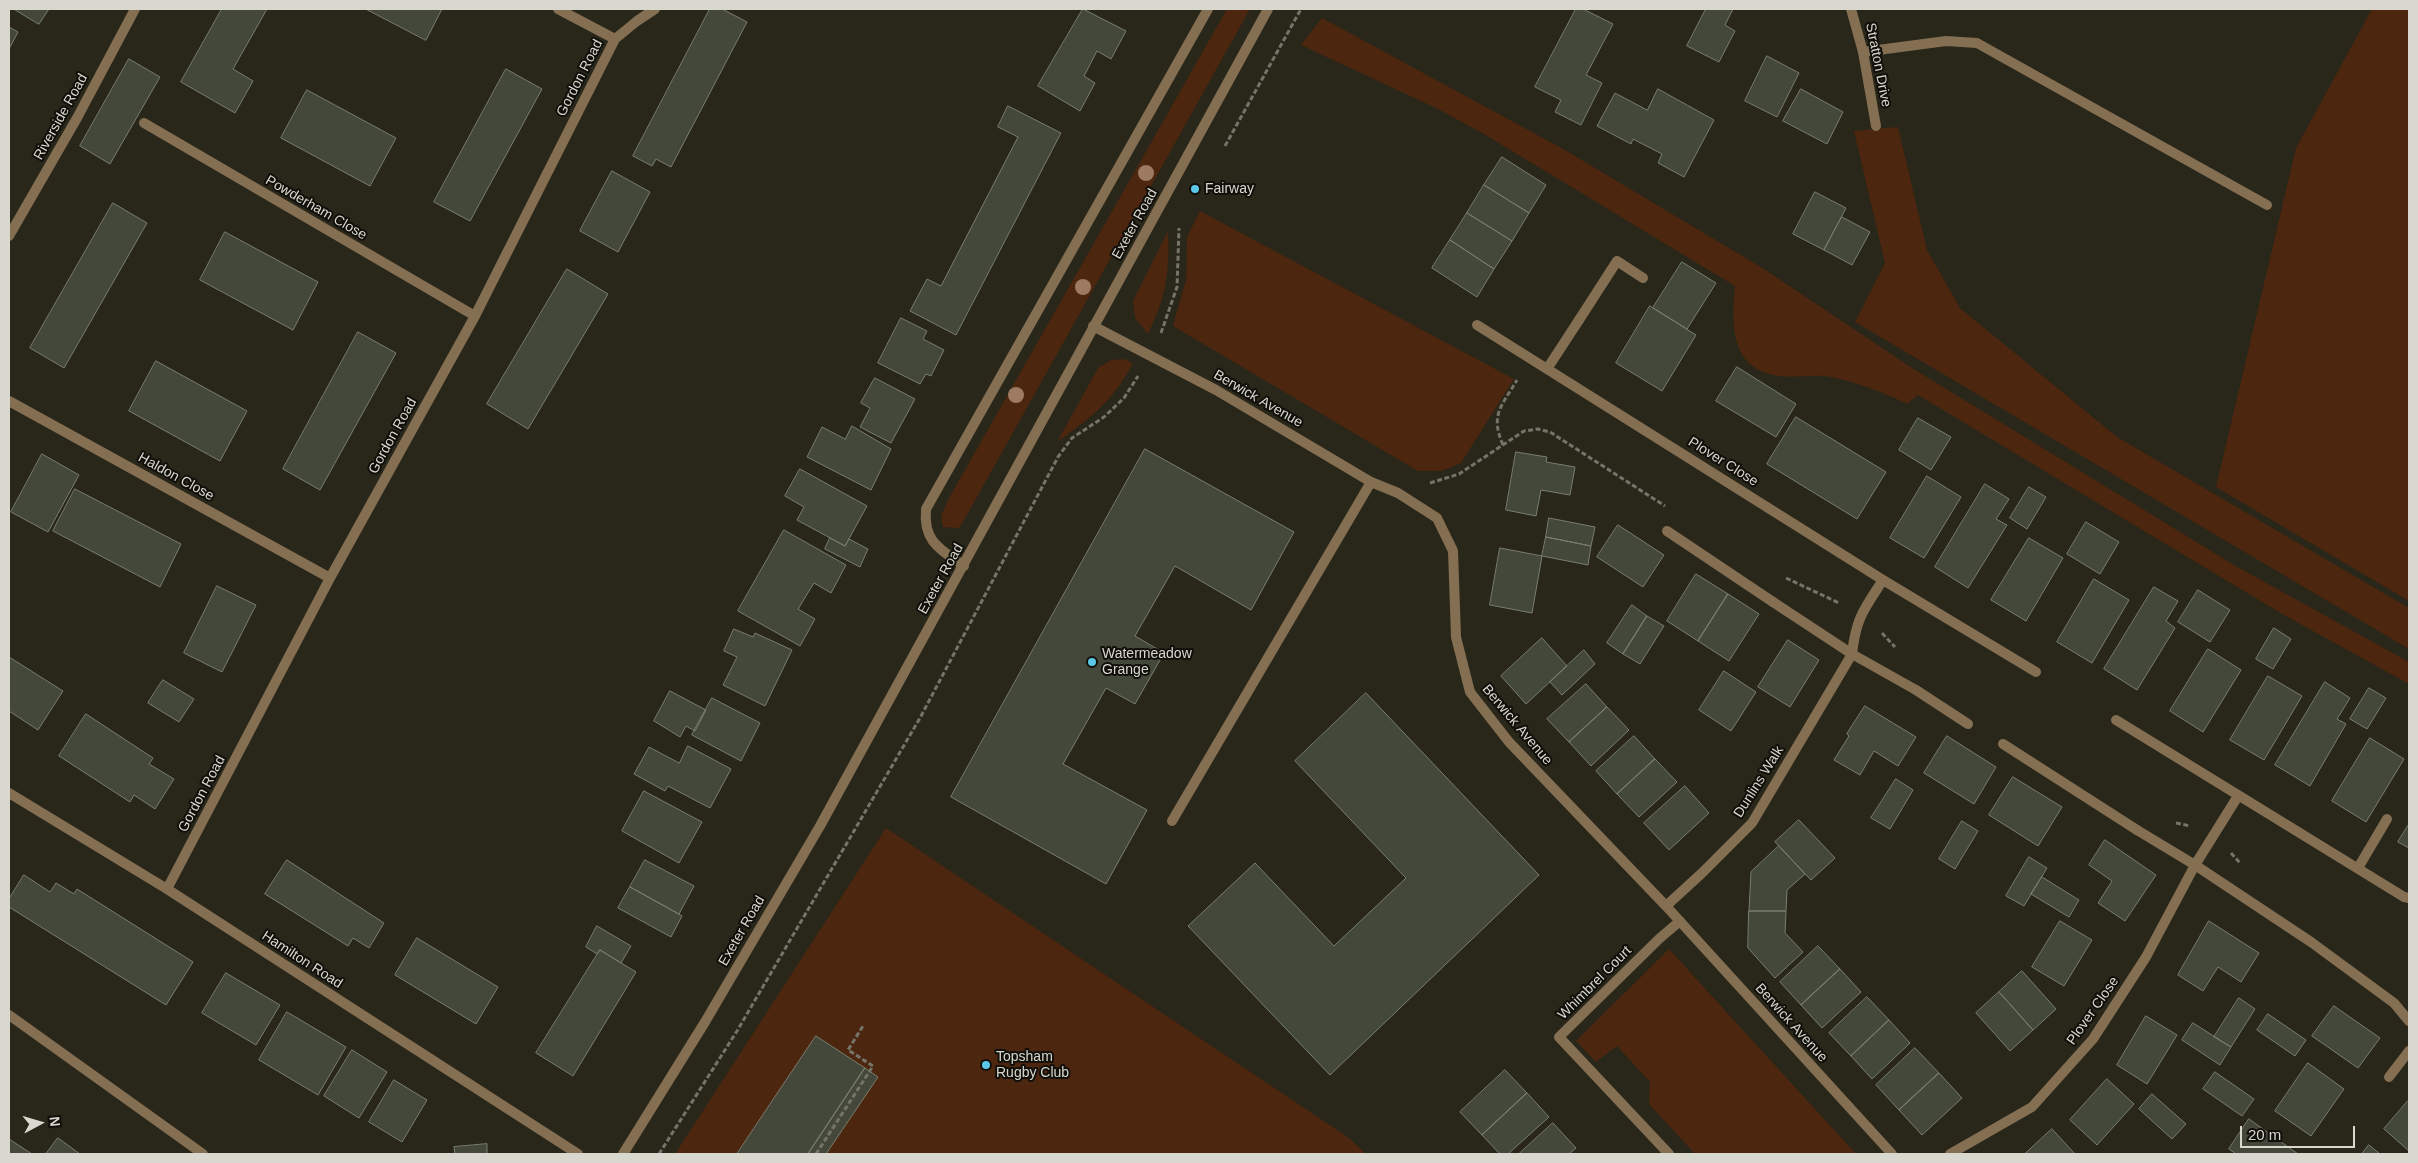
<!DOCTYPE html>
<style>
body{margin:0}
#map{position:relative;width:2418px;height:1163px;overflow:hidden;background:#29261a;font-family:Arial,sans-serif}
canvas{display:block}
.frame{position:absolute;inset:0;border:10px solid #d9d8cf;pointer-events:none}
.north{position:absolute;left:15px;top:1098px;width:50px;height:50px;-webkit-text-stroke:4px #100f0a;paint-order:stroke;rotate:84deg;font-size:14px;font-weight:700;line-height:20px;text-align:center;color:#d9d8cf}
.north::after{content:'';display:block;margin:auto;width:18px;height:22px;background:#d9d8cf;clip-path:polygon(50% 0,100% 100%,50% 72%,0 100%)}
.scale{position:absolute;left:2240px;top:1126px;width:115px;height:22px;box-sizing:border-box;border:2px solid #d9d8cf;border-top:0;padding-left:6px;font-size:15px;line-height:18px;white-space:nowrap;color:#d9d8cf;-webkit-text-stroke:4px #100f0a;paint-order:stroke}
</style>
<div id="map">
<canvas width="2418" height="1163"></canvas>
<div class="frame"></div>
<div class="north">N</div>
<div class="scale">20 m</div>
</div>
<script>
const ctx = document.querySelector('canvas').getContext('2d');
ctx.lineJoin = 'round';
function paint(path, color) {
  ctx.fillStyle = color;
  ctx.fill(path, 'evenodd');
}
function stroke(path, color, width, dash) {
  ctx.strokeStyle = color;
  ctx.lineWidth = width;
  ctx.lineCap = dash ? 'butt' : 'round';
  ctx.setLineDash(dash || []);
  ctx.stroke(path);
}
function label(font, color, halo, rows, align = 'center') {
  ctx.font = font + ' Arial,sans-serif';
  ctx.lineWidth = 4;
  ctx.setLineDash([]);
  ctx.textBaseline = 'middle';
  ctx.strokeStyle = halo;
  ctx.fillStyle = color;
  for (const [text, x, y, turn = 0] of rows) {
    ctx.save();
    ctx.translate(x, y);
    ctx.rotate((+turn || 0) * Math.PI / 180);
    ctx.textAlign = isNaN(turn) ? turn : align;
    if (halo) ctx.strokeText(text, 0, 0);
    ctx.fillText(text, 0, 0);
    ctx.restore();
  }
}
paint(new Path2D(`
 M1227,9H1250L963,522L959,528L943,527L941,516L949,498Z
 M2372,9H2409V601L2216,487L2296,148Z
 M1322,18L1565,150L1764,269L1912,368L2234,565L2409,662V684L2284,615L1918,395L1907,404C1886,393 1848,379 1824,376C1809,375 1794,378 1779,376C1729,369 1732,325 1735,286L1484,134L1438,109L1301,45Z
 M1898,127L1927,250L1960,308L2117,437L2409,608V649L1855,322L1885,263L1854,131Z
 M1200,211L1514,379L1461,463L1442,471H1418L1173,326L1186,280L1187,237Z
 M1168,231C1170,273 1166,296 1148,334L1135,318L1133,301Z
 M1124,359L1133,363C1112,402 1092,417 1057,442L1098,368L1111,360Z
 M886,828L1349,1138L1366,1154H675Z
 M1669,949L1856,1154H1695L1649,1104L1650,1082L1617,1046L1596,1062L1576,1041Z`), '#4c260e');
const building = new Path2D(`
 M14,9H49L39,24Z
 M222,9H267L233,69L253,81L235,113L181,82Z
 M366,9H442L426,40Z
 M710,9H722L747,22L671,167L656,159L652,166L633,156Z
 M1083,9L1126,31L1111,59L1097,51L1084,76L1095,83L1080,111L1038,86Z
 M1576,9H1583L1613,24L1586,75L1602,83L1581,125L1555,112L1561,100L1535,87Z
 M1706,9H1733L1725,25L1735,31L1719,62L1687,46Z
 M9,27L18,32L9,49Z
 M1767,56L1799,73L1777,117L1745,101Z
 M129,59L160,77L110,164L80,146Z
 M506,69L542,89L470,221L434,202Z
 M1658,89L1714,120L1684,177L1658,163L1662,154L1633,139L1631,144L1597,126L1615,93L1647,110Z
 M1801,89L1843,112L1827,144L1783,121Z
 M307,90L396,138L370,186L281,138Z
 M1008,106L1061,133L956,335L910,311L927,279L941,286L1018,137L998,127Z
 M1502,157L1546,185L1529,213L1484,185Z
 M612,171L650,192L618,252L580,231Z
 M1484,185L1529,213L1512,241L1467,213Z
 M1815,192L1846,208L1824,250L1793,234Z
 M113,203L147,223L64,368L30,348Z
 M1467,213L1512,241L1494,269L1450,240Z
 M1842,217L1870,232L1852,265L1824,250Z
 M225,232L318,282L293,330L200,280Z
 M1450,240L1494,269L1477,297L1432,268Z
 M1682,262L1716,283L1687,329L1653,308Z
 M567,269L608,294L528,429L487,404Z
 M1650,306L1696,335L1662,391L1616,363Z
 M901,318L927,331L923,339L944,350L931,376L926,374L920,384L878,363Z
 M358,332L396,353L320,490L283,469Z
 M156,361L247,411L220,461L129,411Z
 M1737,367L1796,404L1776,437L1716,401Z
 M875,378L915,399L891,443L860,427L870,408L861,403Z
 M1796,417L1886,472L1857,519L1767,464Z
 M1918,418L1951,437L1931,470L1899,450Z
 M852,426L891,449L871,490L807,457L822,427L845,439Z
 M1145,449L1294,532L1251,610L1175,566L1135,636L1164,653L1135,704L1106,688L1063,764L1147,810L1106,884L951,797Z
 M1516,452L1547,457L1546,462L1575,467L1570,495L1541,490L1536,516L1506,510Z
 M42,454L79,475L48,532L11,512Z
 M800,469L867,506L845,546L797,520L804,507L785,496Z
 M1927,476L1961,497L1924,558L1890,538Z
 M1985,484L2009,499L1996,519L2007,525L1968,588L1935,567Z
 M2029,487L2046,497L2027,529L2010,518Z
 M75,489L181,544L160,587L53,531Z
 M1549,518L1595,527L1591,546L1546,537Z
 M2086,522L2119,542L2100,574L2067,554Z
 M1618,525L1664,555L1643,587L1597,557Z
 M784,530L846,565L831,593L814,583L798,609L815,619L800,646L738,611Z
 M1546,537L1591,546L1588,565L1542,556Z
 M830,538L845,546L849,539L868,549L860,567L825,549Z
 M2029,538L2063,558L2026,621L1991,600Z
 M1500,548L1542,556L1532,613L1490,605Z
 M1696,574L1728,594L1698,641L1667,621Z
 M2094,579L2129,600L2092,663L2057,642Z
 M217,586L256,605L222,672L184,653Z
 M2154,587L2178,601L2166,621L2175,628L2137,690L2104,669Z
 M2198,590L2230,610L2210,642L2178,622Z
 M1728,594L1759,614L1729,661L1698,641Z
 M1632,605L1647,616L1623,654L1607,643Z
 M1647,616L1664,626L1640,664L1623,654Z
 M2274,628L2291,639L2273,669L2256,659Z
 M734,629L753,637L755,633L792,650L765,706L723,685L737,657L724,651Z
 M1542,638L1567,666L1526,704L1501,676Z
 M1788,640L1819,660L1790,707L1758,687Z
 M2208,649L2241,670L2203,732L2170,711Z
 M1584,650L1595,664L1562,695L1550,682Z
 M9,657L63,691L38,730L9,711Z
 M1724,671L1756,692L1731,731L1699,710Z
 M2268,676L2302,696L2264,760L2230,740Z
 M163,680L194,699L179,722L148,703Z
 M2325,682L2350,698L2337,719L2346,724L2310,786L2275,765Z
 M1586,684L1607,707L1569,742L1547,719Z
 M2369,688L2386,698L2367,729L2350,719Z
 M670,691L706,710L695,731L686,726L680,737L654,721Z
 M1366,693L1539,875L1330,1075L1188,926L1255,863L1334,946L1406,878L1295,761Z
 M712,698L760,723L741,761L692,735Z
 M1865,706L1916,737L1898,766L1874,751L1860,775L1834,760L1849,736L1847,734Z
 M1607,707L1629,730L1591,766L1569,742Z
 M86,714L153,758L149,764L174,779L155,809L134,795L130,802L59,756Z
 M1634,736L1655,759L1617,794L1596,771Z
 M1947,736L1996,767L1974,804L1924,773Z
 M2370,738L2404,759L2366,822L2332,801Z
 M688,746L731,769L710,808L668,786L665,791L634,774L649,747L679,763Z
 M1655,759L1677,782L1639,817L1617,794Z
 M2013,777L2062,807L2038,846L1989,815Z
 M1896,779L1913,790L1890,829L1871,818Z
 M1685,786L1709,813L1669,850L1644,823Z
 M644,791L702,822L679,863L622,831Z
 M1799,820L1835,858L1811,880L1775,842Z
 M1962,821L1978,831L1955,869L1939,859Z
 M2409,824V848L2398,842Z
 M2105,840L2156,875L2125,921L2098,903L2112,881L2089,865Z
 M1779,846L1805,874L1787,890L1786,911H1749L1751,872Z
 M2029,857L2047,868L2024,906L2006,896Z
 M287,860L384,923L369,948L353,938L348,946L265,894Z
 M645,860L694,886L679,914L630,887Z
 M24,875L50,892L56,883L74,894L77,889L193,962L166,1005L9,907V899Z
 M2042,877L2079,900L2069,917L2031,894Z
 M630,887L682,916L671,937L618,908Z
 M1749,911H1786L1785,933L1803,952L1775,978L1748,948Z
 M2060,921L2092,940L2064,986L2032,967Z
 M2209,921L2259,953L2241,982L2218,967L2203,991L2178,975Z
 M597,926L631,946L621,963L600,950L597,954L586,947Z
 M417,938L498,987L476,1024L395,975Z
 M1818,946L1840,969L1801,1005L1780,982Z
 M600,950L636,972L573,1076L536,1053Z
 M1840,969L1861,992L1822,1028L1801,1005Z
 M2022,971L2056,1009L2033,1030L1999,992Z
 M226,973L280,1005L256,1045L202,1013Z
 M1999,992L2033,1030L2010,1051L1976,1013Z
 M1867,997L1889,1020L1851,1056L1829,1033Z
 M2239,998L2255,1009L2231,1047L2214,1037Z
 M2334,1006L2380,1038L2358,1068L2312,1036Z
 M287,1012L346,1047L318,1095L259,1060Z
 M2268,1014L2306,1040L2295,1056L2257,1030Z
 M2146,1016L2177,1035L2147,1084L2117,1065Z
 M1889,1020L1910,1043L1872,1079L1851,1056Z
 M2193,1023L2231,1047L2220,1065L2182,1040Z
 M816,1036L865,1068L808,1154H737Z
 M1915,1048L1939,1073L1899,1110L1876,1085Z
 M352,1050L387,1072L359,1118L324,1096Z
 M2308,1063L2344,1089L2311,1136L2275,1111Z
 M865,1068L878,1077L826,1154H808Z
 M1505,1070L1527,1093L1482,1135L1460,1112Z
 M2215,1072L2254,1099L2242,1116L2203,1089Z
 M1939,1073L1962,1098L1922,1135L1899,1110Z
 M2107,1079L2134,1104L2097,1145L2070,1120Z
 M394,1080L427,1100L402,1142L369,1122Z
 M1527,1093L1549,1117L1508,1154H1500L1482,1135Z
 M2152,1094L2186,1124L2172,1139L2139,1109Z
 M2408,1101L2409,1102V1151L2384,1129Z
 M2249,1119L2298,1154H2236L2229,1149Z
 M1553,1123L1576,1148L1569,1154H1519Z
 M2052,1129L2075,1154H2025Z
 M58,1138L80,1154H46Z
 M9,1139L32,1154H9Z
 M487,1144V1154H451H455L454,1147Z
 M2369,1145L2380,1154H2362Z`);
paint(building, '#44483b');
stroke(building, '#797e6f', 1);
stroke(new Path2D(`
 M1225,146L1301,9
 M1161,333L1177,287L1179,228
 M1503,445C1490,415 1501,407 1517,380
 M1430,483L1459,474L1524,431L1538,429L1550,432L1665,506
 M1786,578L1839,603
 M1882,633L1895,647
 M2176,823L2190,826
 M2231,853L2240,863
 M659,1154L737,1031L920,718L1058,457L1072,438L1104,417L1124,398L1138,376
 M816,1154L873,1066L848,1050L863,1026`), '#767469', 3, [5, 2.5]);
stroke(new Path2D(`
 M1863,52L1946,41L1977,43L2267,205
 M1579,320L1617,261L1643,278
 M1667,531L1773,602
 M1916,690L1968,724
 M2003,744L2137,830
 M1172,821L1371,482
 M9,1015L203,1154`), '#846f52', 10);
stroke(new Path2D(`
 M558,9L615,39
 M1851,9L1863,52L1876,126
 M144,123L475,316
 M9,236L77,118L135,9
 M1477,325L1883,580L2036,672
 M1093,326L1216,390L1371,482L1398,493L1437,518L1453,551L1456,637L1470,692L1509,742L1666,906L1892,1154
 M1547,369L1579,320
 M9,401L330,578
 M964,566C940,549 923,542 926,509L1208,9
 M1883,580C1864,609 1856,618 1852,654L1916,690
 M2116,720L2404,897L2409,898
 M9,793L167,889L578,1154
 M2238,796L2195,865L2311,942L2394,1003L2409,1021
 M2358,868L2387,819
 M167,889L330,578L475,316L615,39L637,21L655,9
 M1666,906L1702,873L1752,823L1852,654L1773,602
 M2389,1077L2409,1051
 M1669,1154L1559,1037L1660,938L1680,921
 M1950,1154L2032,1107L2093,1039L2146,957L2195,865L2137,830`), '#846f52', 10);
stroke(new Path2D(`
 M623,1154L705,1022L820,826L1268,9`), '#846f52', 10);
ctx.fillStyle = '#9d7a62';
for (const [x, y] of [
 [1146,173],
 [1083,287],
 [1016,395]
]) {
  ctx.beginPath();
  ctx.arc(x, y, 8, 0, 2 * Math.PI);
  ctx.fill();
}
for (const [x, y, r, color] of [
 [1195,189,5,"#5bc8e7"],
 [1092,662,5,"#5bc8e7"],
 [986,1065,5,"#5bc8e7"]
]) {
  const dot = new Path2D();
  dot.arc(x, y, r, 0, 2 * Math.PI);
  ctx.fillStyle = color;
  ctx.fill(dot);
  stroke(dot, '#100f0a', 2);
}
label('14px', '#d9d8cf', '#100f0a', [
 ["Stratton Drive",1878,65,79],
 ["Gordon Road",580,78,-63],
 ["Riverside Road",61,117,-61],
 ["Powderham Close",316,208,30],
 ["Exeter Road",1135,224,-61],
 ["Berwick Avenue",1258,399,30],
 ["Gordon Road",393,436,-61],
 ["Plover Close",1723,462,32],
 ["Haldon Close",176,477,29],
 ["Exeter Road",941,579,-61],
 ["Berwick Avenue",1517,725,50],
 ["Dunlins Walk",1759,782,-58],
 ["Gordon Road",202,794,-62],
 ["Exeter Road",742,931,-60],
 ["Hamilton Road",302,960,33],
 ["Whimbrel Court",1595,983,-45],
 ["Plover Close",2093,1011,-55],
 ["Berwick Avenue",1791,1023,48]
]);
label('14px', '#d9d8cf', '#100f0a', [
 ["Fairway",1205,189],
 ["Watermeadow",1102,654],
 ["Grange",1102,670],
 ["Topsham",996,1057],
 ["Rugby Club",996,1073]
], 'left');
</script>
